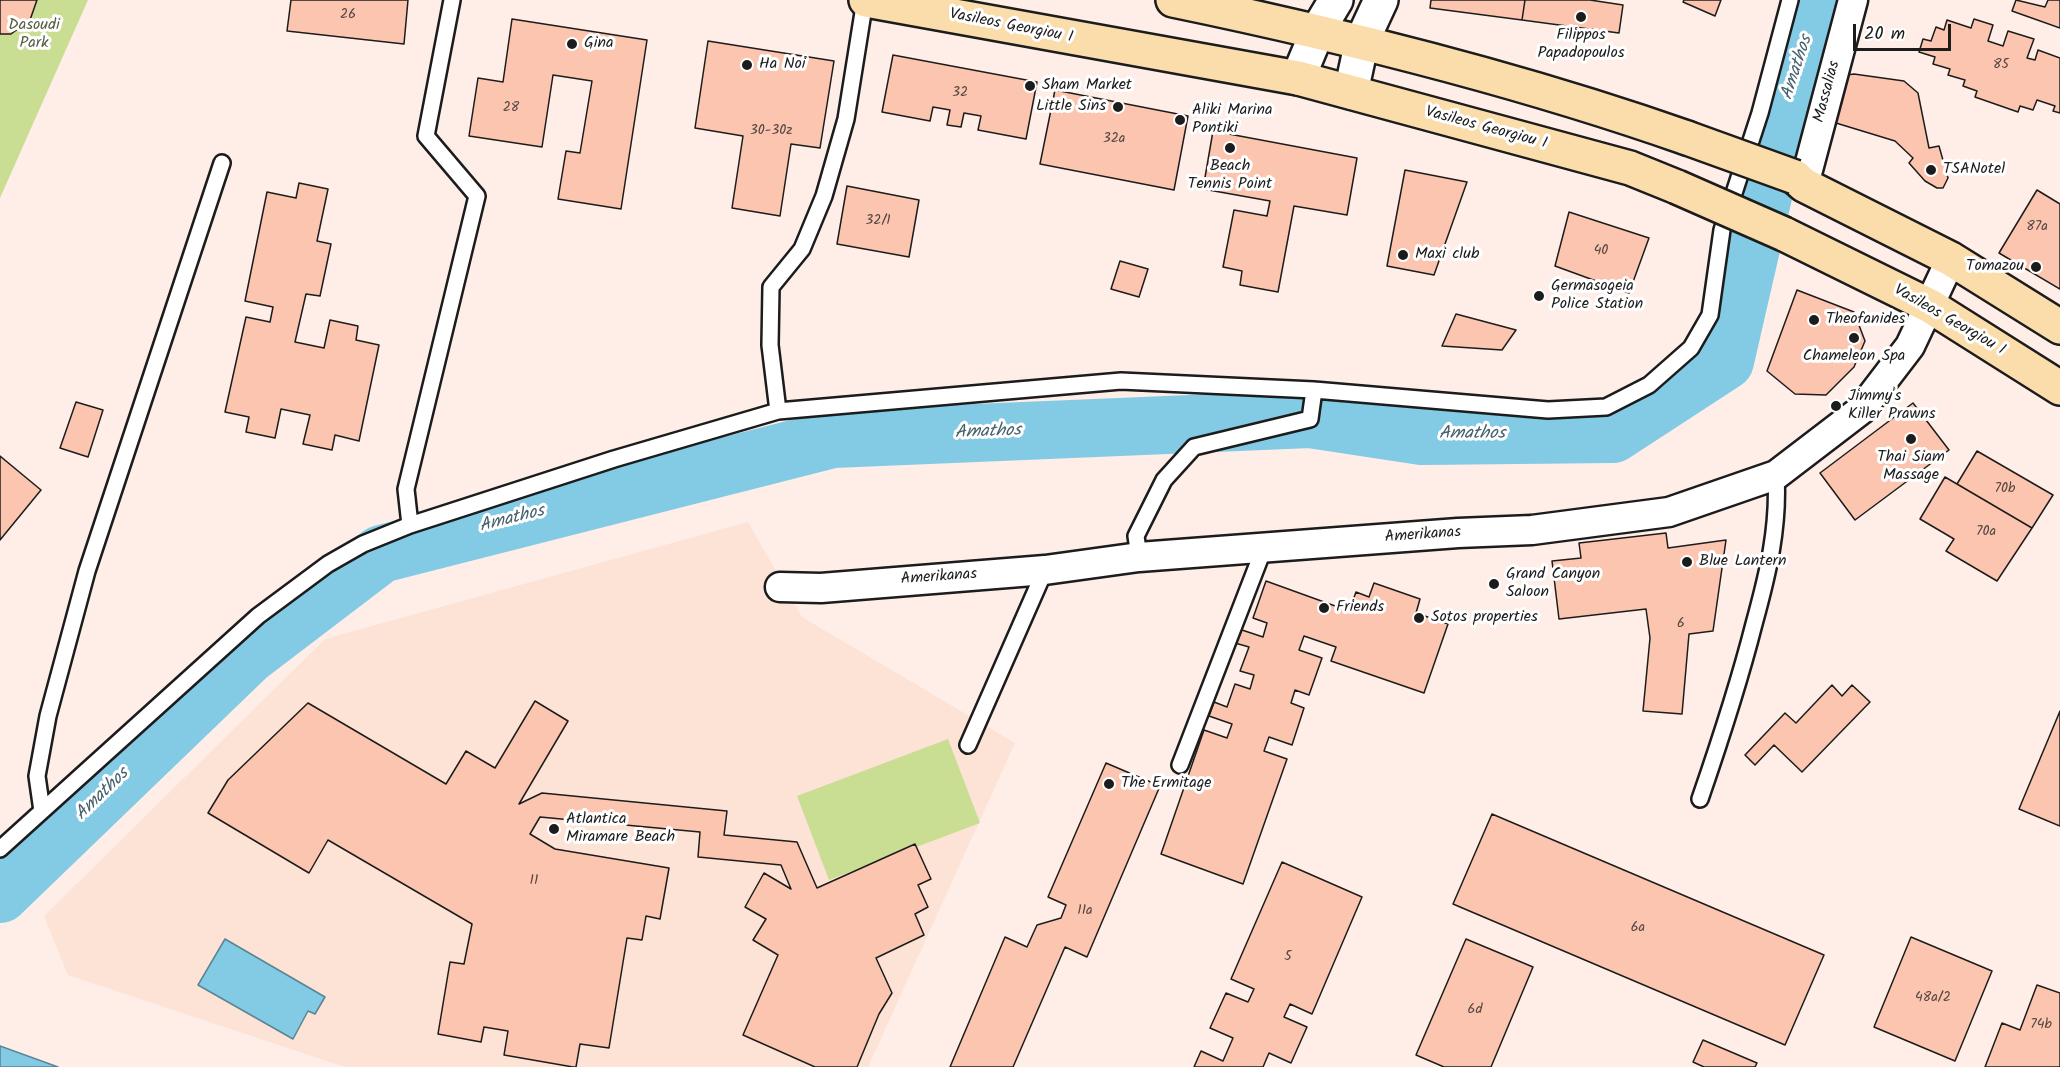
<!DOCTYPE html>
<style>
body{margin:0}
#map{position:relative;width:2060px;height:1067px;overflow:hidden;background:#feeee7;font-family:Kalam,sans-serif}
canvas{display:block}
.scale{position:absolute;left:1853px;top:24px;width:98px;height:27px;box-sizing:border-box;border:3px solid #1c1c1c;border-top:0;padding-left:8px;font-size:18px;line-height:21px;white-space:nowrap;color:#1c1c1c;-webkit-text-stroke:4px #fff;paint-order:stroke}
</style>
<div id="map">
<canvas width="2060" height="1067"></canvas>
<div class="scale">20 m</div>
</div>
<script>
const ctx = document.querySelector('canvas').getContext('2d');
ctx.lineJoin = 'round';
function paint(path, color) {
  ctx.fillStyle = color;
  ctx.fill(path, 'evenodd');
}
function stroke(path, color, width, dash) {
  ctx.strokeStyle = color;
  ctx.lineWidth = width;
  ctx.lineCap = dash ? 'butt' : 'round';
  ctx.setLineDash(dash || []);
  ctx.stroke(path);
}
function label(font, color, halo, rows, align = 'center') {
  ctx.font = font + ' Kalam,sans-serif';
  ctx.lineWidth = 6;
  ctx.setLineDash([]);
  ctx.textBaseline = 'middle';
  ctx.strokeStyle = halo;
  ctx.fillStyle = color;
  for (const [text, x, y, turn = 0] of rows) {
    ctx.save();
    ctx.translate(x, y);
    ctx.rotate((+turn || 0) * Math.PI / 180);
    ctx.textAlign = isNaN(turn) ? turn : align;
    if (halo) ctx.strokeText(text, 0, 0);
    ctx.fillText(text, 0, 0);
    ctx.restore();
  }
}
paint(new Path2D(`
 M748,522L802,617L1015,743L868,1067H345L68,975L44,916L325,639Z`), '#fde2d6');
paint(new Path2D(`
 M0,0H88L0,198Z
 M948,739L980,823L829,880L797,796Z`), '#cade93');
const water = new Path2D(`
 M225,939L325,997L315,1014L308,1011L293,1039L198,985Z
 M0,1046L58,1067H0Z`);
paint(water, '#83cae4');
stroke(water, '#5a8494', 1.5);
stroke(new Path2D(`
 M0,894L247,656L381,554L833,439L1310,419L1422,436L1613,434L1725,361L1777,135L1820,0`), '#83cae4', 58);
const building = new Path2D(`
 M0,0H37L30,20L11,34H0Z
 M291,0H408L404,44L287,31Z
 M1431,0H1525L1522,20L1430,8Z
 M1525,0H1590L1623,5L1619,33L1522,20Z
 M1684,0H1721L1715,16L1683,2Z
 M2016,0L2045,7L2048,0H2060V28L2012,11Z
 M512,19L647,40L621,209L558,199L566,151L580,153L592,81L553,75L542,147L469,136L478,78L503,82Z
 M1974,19L1993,25L1988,41L2003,46L2008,31L2034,39L2027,58L2035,60L2038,50L2060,58V113L2053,111L2055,106L2037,100L2033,110L2020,106L2018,112L1975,97L1977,91L1963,86L1965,80L1948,75L1950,69L1933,64L1935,57L1919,52L1923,39L1931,41L1936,27L1944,30L1947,20L1971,28Z
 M708,41L834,61L820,148L791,144L780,216L732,208L743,136L695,128Z
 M893,55L1037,82L1026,139L978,130L981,116L964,113L961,127L947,125L950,110L933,107L930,121L882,112Z
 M1854,74L1904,81L1918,93L1929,148L1939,146L1948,178L1943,188H1937L1925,181L1909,163L1913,158L1895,141L1836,123L1833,118L1847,75Z
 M1055,90L1188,116L1174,190L1040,164Z
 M1213,131L1357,158L1347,215L1294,206L1278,292L1240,285L1242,271L1223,267L1234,210L1267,216L1270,201L1203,189Z
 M1405,170L1467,182L1434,275L1387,266Z
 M299,183L328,189L317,241L331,244L320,296L306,294L295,342L324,348L330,320L358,326L356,340L379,345L359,441L335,435L332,450L303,444L310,415L281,409L275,438L246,432L249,417L225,412L246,317L270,322L273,307L245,301L267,192L296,198Z
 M847,186L919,200L909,257L837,244Z
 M2037,190L2060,204V289L1999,253Z
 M1569,212L1649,238L1629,293L1555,266Z
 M1120,261L1148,269L1139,297L1111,289Z
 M1797,290L1854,312L1865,341L1854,367L1826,395L1795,394L1767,371Z
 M1456,314L1516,330L1502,350L1442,346Z
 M76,402L103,410L88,457L60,448Z
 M1913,403L1949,450L1855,520L1820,473Z
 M1977,451L2053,495L2032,528L1957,484Z
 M0,456L41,490L0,540Z
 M1945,477L2032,528L1997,581L1946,551L1954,539L1920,519Z
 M1666,533L1668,548L1726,540L1713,631L1689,634L1682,714L1643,711L1650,638L1646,609L1559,619L1552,561L1581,558L1579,543Z
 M1266,581L1349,611L1356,592L1369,597L1374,583L1420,599L1416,613L1448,624L1424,693L1331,661L1336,647L1304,636L1299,650L1322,658L1309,695L1295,690L1291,703L1304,708L1292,745L1269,737L1264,751L1287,759L1243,884L1161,854L1204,730L1227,738L1232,724L1209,716L1214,702L1227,707L1235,684L1250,689L1254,675L1240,671L1249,647L1235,643L1239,629L1263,637L1267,623L1253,618Z
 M1832,685L1842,696L1852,685L1870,702L1802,772L1774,745L1755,765L1745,755L1785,713L1796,723Z
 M535,701L568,721L519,804L542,793L727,811L724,835L797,842L817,888L915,844L931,879L918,885L928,907L915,914L924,935L876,958L892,993L879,1014L857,1067H815L743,1035L778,955L753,940L766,919L745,907L764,873L791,889L781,865L698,857L700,832L540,817L530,834L555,849L669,868L660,919L646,916L642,940L627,938L609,1048L580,1044L576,1067H573L504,1055L508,1031L484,1027L481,1042L438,1034L450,962L464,964L472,924L328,840L309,873L208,813L228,780L308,703L446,784L466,751L495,768Z
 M2060,711V826L2019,809Z
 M1106,763L1160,786L1087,957L1065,947L1013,1067H950L1005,937L1027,947L1037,925L1061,918L1066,905L1048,897Z
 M1492,814L1824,955L1785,1045L1453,904Z
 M1282,862L1362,897L1312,1014L1290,1004L1284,1017L1307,1027L1291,1063L1269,1053L1263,1067H1194L1201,1051L1223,1061L1233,1038L1210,1028L1226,993L1248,1002L1254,989L1231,979Z
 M1911,937L1992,971L1955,1061L1874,1027Z
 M1466,939L1533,967L1491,1067H1444L1416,1055Z
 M2037,985L2060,993V1067H1985L2002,1023L2020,1030Z
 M1703,1040L1757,1063L1755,1067H1704L1693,1062Z`);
paint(building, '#fcc5af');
stroke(building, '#1c1c1c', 1.5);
const lane = new Path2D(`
 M778,411L770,345L771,287L802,249L824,196L846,119L865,0
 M410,525L406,489L477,196L426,136L452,0
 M1139,557L1136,536L1164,480L1194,447L1310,419L1314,390
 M968,745L1045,570
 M1180,765L1264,548
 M1700,799C1720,741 1739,683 1754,624C1768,573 1779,528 1776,475
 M42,811L37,776L48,716L87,571L222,163
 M0,849L258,616L328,564L363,544L410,525L614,459L778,411L1121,381L1314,390L1548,410L1606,407L1649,385L1691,348L1710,315L1722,230L1760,113L1790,0`);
const street = new Path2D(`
 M1804,185L1853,0
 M780,587L821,588L1045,570L1139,557L1458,533L1532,530L1669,512L1776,475L1861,410L1910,346L1951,259`);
const secondary = new Path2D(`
 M1298,78L1318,30L1336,0
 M1351,92L1362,41L1381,0`);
const primary = new Path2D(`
 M866,0L1298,78L1630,168L1677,187
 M1173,0C1347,36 1519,79 1687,138
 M1795,177L1804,185L1951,259L2060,327
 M1784,234L1930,306L2060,388`);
stroke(lane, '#1c1c1c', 20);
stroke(street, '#1c1c1c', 33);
stroke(secondary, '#1c1c1c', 38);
stroke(primary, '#1c1c1c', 38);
stroke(lane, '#fff', 15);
stroke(street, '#fff', 28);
stroke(secondary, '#fff', 33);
stroke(primary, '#faddab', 33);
const primaryBridge = new Path2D(`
 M1687,138L1795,177
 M1677,187L1784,234`);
stroke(primaryBridge, '#1c1c1c', 38, []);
stroke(primaryBridge, '#faddab', 33);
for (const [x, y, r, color] of [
 [1581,17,6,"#1c1c1c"],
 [572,44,6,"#1c1c1c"],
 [747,65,6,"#1c1c1c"],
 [1030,86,6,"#1c1c1c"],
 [1118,107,6,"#1c1c1c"],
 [1180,120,6,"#1c1c1c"],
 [1230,148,6,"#1c1c1c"],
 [1931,170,6,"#1c1c1c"],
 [1403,255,6,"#1c1c1c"],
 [2036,267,6,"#1c1c1c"],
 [1539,296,6,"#1c1c1c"],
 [1814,320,6,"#1c1c1c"],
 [1854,338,6,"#1c1c1c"],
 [1836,406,6,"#1c1c1c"],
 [1911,439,6,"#1c1c1c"],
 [1687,562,6,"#1c1c1c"],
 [1494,584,6,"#1c1c1c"],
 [1324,608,6,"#1c1c1c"],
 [1419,618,6,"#1c1c1c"],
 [1109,784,6,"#1c1c1c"],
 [554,829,6,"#1c1c1c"]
]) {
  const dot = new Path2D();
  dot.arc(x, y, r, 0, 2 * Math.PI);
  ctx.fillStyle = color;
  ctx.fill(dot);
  stroke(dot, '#fff', 2);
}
label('14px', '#544641', null, [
 ["26",348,16],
 ["85",2001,66],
 ["32",960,94],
 ["28",511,109],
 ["30-30z",771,132],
 ["32a",1114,140],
 ["32/1",878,222],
 ["87a",2037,228],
 ["40",1601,252],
 ["70b",2005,490],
 ["70a",1986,533],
 ["6",1681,625],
 ["11",534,882],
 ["11a",1085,912],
 ["6a",1638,929],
 ["5",1288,958],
 ["48a/2",1933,999],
 ["6d",1475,1011],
 ["74b",2041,1026]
]);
label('16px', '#596046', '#fff', [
 ["Dasoudi",34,26],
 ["Park",34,44]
]);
label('16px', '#1c1c1c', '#fff', [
 ["Vasileos Georgiou I",1011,27,11],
 ["Massalias",1828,92,-75],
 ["Vasileos Georgiou I",1486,129,15],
 ["Vasileos Georgiou I",1949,321,30],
 ["Amerikanas",1423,536,-4],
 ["Amerikanas",939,578,-4]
]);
label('16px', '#1c1c1c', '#fff', [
 ["Filippos",1581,36,"center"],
 ["Papadopoulos",1581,54,"center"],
 ["Gina",584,44],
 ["Ha Noi",759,65],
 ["Sham Market",1042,86],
 ["Little Sins",1106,107,"right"],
 ["Aliki Marina",1192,111],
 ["Pontiki",1192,129],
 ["Beach",1230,167,"center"],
 ["Tennis Point",1230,185,"center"],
 ["TSANotel",1943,170],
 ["Maxi club",1415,255],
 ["Tomazou",2024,267,"right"],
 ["Germasogeia",1551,287],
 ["Police Station",1551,305],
 ["Theofanides",1826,320],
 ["Chameleon Spa",1854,357,"center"],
 ["Jimmy's",1848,397],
 ["Killer Prawns",1848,415],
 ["Thai Siam",1911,458,"center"],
 ["Massage",1911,476,"center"],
 ["Blue Lantern",1699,562],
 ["Grand Canyon",1506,575],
 ["Saloon",1506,593],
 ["Friends",1336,608],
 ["Sotos properties",1431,618],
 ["The Ermitage",1121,784],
 ["Atlantica",566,820],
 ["Miramare Beach",566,838]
], 'left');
label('italic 18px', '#45626c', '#fff', [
 ["Amathos",1798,68,-72],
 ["Amathos",988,433,-2],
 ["Amathos",1472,435],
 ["Amathos",512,520,-14],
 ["Amathos",103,795,-44]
]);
</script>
